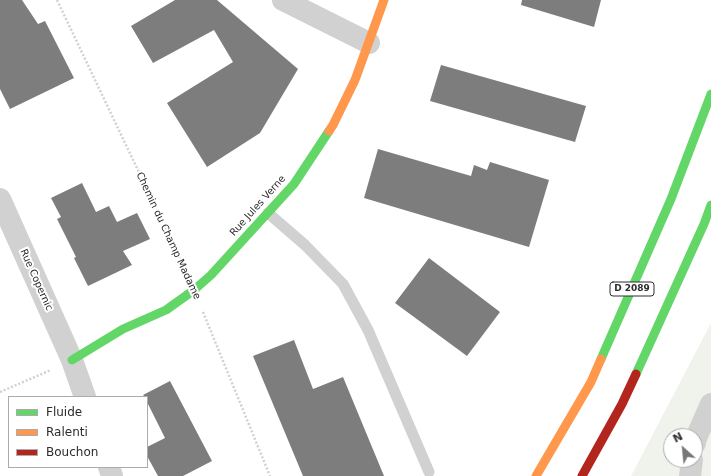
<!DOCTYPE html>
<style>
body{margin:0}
#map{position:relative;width:711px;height:476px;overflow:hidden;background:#fff;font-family:"DejaVu Sans",sans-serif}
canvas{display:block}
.legend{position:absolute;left:8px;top:396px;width:140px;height:72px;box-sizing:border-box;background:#fff;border:1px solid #ababab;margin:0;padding:5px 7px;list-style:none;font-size:12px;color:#2c2c2c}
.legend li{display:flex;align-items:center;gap:8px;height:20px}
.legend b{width:20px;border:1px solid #ababab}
.north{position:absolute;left:663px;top:428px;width:40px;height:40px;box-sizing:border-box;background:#fff;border:1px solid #ababab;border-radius:50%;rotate:333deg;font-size:11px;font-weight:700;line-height:16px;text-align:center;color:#2c2c2c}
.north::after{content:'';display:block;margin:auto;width:14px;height:18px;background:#767676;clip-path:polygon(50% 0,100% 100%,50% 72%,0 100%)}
</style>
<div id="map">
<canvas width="711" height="476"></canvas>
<ul class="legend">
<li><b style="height:5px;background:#63d668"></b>Fluide</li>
<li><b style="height:5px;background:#ff974d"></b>Ralenti</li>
<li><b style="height:5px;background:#b3261e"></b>Bouchon</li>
</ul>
<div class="north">N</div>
</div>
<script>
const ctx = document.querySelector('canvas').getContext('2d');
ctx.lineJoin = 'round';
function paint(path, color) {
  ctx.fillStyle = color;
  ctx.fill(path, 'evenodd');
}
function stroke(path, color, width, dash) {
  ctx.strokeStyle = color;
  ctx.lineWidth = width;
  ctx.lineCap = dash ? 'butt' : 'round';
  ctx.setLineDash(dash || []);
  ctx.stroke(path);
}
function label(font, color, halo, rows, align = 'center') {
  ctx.font = font + ' "DejaVu Sans",sans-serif';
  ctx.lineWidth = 4;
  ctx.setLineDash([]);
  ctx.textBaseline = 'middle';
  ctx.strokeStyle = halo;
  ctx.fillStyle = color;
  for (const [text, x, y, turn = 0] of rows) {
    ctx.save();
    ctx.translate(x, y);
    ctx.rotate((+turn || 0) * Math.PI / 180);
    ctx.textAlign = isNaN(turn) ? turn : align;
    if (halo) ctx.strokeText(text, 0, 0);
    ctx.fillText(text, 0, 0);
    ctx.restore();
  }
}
paint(new Path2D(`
 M711,323V476H631ZM671,436H695V460H671Z`), '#f0f3eb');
paint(new Path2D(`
 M0,0H22L38,24L45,21L74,78L10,109L0,89Z
 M175,0H217L298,69L260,133L207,167L167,103L233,62L214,30L153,63L131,26Z
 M522,0H601L594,27L521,5Z
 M441,65L586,106L575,142L430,101Z
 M378,149L471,176L474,165L487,170L490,162L549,180L529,247L364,198Z
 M82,183L96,212L109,206L117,222L137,213L150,239L123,251L132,265L88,286L74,258L76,257L57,219L61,217L51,198Z
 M429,258L500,312L467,356L395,303Z
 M294,340L313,389L343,377L384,476H303L253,356Z
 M170,381L212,461L183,476H158L147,456V447L165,438L147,402V397H145L143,395Z`), '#7d7d7d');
stroke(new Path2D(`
 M57,0L184,267
 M203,312L270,476
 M0,392L51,370`), '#d1d1d1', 2.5, [2, 2]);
stroke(new Path2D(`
 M268,213L305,245L343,284L368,330L429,472`), '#d1d1d1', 11);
stroke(new Path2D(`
 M283,0L369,43
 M0,199L72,360L85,397
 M695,443L696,438L711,404
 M109,467L112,476
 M690,476L692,460`), '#d1d1d1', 22);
stroke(new Path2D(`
 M601,359L671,199L711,94
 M72,360L123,329L166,310L194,290L211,275L294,184L329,131
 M636,374L704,224L711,205`), '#63d668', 9);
stroke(new Path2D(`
 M329,131L333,125L355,80L384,0
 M536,476L591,382L601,359`), '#ff974d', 9);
stroke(new Path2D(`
 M582,476L622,404L636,374`), '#b3261e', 9);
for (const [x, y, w] of [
 [632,289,44]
]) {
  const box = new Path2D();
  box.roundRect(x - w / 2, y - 7, w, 14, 3);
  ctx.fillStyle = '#fff';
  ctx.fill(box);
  stroke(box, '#2c2c2c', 1);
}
label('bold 9px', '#2c2c2c', null, [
 ["D 2089",632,289]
]);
label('10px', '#2c2c2c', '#fff', [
 ["Rue Jules Verne",258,206,-48],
 ["Chemin du Champ Madame",168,236,65],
 ["Rue Copernic",36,280,66]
]);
</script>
